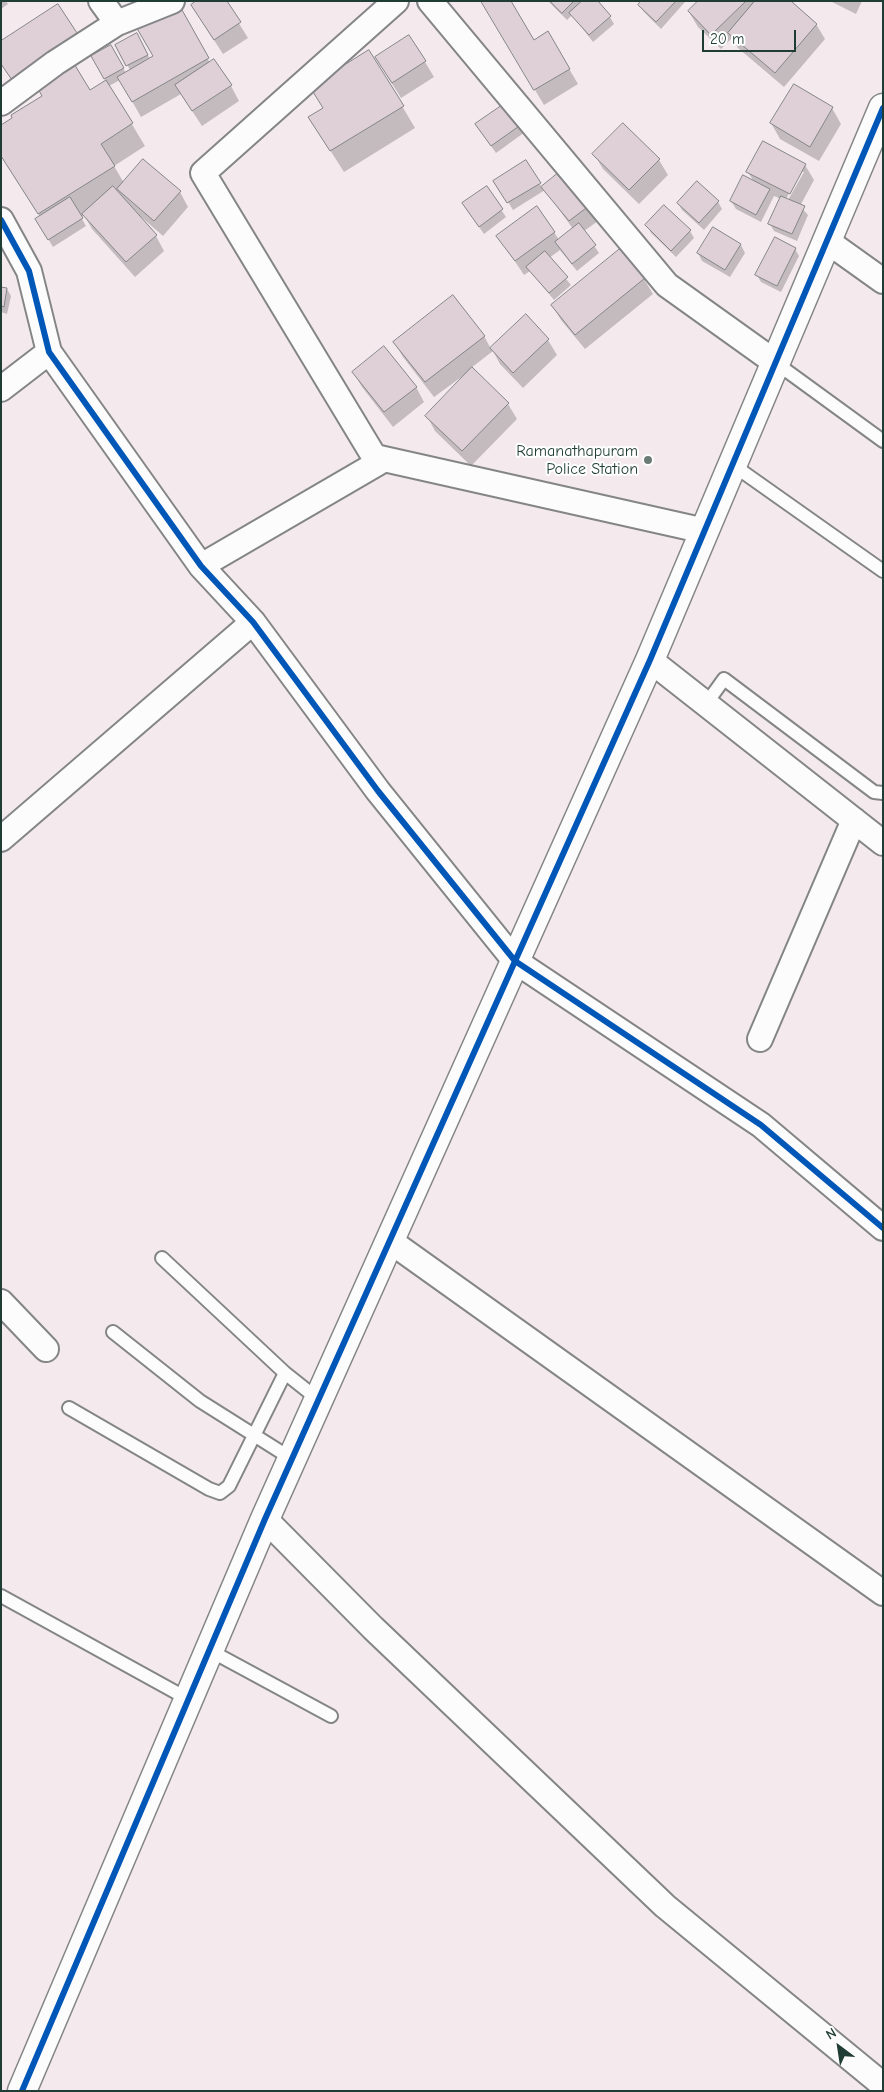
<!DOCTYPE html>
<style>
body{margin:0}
#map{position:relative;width:884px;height:2092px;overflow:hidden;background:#f4eaee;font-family:"Comic Neue",sans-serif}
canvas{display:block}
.frame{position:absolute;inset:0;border:2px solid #1f3d34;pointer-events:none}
.north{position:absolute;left:814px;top:2022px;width:50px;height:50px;-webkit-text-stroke:4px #fff;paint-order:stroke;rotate:329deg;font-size:14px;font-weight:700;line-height:20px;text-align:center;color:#1f3d34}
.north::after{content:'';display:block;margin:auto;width:18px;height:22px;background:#1f3d34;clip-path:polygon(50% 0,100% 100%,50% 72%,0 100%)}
.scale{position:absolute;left:702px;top:30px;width:94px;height:22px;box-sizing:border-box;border:2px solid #1f3d34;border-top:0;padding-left:6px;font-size:15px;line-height:18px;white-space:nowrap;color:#1f3d34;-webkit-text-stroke:4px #fff;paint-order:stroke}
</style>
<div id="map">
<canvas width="884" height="2092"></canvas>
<div class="frame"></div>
<div class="north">N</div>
<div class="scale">20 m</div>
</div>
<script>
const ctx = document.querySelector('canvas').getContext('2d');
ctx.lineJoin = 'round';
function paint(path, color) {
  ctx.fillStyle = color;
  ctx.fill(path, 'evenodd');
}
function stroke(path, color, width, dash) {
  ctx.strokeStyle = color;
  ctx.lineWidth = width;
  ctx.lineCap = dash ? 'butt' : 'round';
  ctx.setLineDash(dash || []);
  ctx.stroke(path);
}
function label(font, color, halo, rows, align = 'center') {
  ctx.font = font + ' "Comic Neue",sans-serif';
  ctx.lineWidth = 4;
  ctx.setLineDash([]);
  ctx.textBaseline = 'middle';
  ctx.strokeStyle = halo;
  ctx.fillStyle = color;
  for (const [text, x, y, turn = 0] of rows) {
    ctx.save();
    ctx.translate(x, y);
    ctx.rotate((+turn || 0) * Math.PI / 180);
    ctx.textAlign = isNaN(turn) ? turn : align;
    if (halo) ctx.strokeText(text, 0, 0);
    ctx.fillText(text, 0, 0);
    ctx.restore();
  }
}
paint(new Path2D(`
 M1,1H6L8,4L1,9Z
 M225,1L248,38L223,54L201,20Z
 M482,1L534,42L548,33L578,84L544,105Z
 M548,1H582L610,17L614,24L593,42L572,15L567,20Z
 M643,1H685V2L661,29L644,12L639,5Z
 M700,1H789L816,24L825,39L784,87L738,48L732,38L721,49L698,27L689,12Z
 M830,1H862L856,14Z
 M176,3L210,63L231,86L239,101L202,126L181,94L141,117L120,80L109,86L145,146L114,166L124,183L180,192L188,207L163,236L139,215L138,216L156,236L164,251L135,277L92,229L84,215L81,217L86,226L53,247L37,220L40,217L1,156L43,97L37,84L21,94L1,64L71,62L90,92L106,81L92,56L110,46L126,73L130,70L117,45L141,42L150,59L154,57Z
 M376,58L425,62L434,77L401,98Z
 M794,86L832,108L841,124L819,161L780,139L771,123Z
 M506,104L525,132L496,153L481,132Z
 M402,106L415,128L344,172L323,139Z
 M623,124L659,160L668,175L639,204L603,169L594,154Z
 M526,161L542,188L589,206L598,221L584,231L599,253L577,271L560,250L549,258L571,285L554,300L530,271L524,275L498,236L554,232L559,240L573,229L545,190L513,210L495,181Z
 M805,165L814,180L800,206L808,215L797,241L774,231L770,224L781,199L774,196L761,222L736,209L731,201L754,182L748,172ZM801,172H804L788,200L786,199Z
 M697,183L718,202L722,209L704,230L682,210L678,203Z
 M486,187L506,217L484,234L468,211Z
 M647,225L690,231L694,238L676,257L651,233Z
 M713,229L741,245L745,253L730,277L702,261L698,253Z
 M795,249L799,256L781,292L761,282L757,275Z
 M644,279L653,294L585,349L561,320L552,305Z
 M1,288L7,289L11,296L7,314L1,312Z
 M526,316L548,340L557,355L523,388L500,364L493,351L471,368L508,404L517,419L471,466L435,431L427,416L471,370L434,397L403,357L394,342L484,336L491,349Z
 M353,372L416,387L424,402L393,427L362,387Z`), '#0003');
const building = new Path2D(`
 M177,1L209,58L132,102L117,77L153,56L135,25Z
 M196,1H227L241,22L214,40L191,5Z
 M481,1H511L534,40L548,31L570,69L534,90Z
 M550,1H574L562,13Z
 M582,1H598L611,16L589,35L569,13Z
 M641,1H676L656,22L638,5Z
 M698,1H746L711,35L688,11Z
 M755,1H791L817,24L775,73L728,33Z
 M58,4L79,36L12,80L1,64V41Z
 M137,33L148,55L126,66L115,45Z
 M409,35L426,61L392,83L375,57Z
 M111,45L124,68L104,79L91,56Z
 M369,50L404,106L330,151L308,117L323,108L310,87Z
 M214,59L232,85L192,111L175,85Z
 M73,62L90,90L106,80L133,123L101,144L115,166L38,214L1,156V125L12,118L11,115L42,96L36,85Z
 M794,84L833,107L810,147L770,123Z
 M507,102L522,124L491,146L475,124Z
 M623,123L660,159L629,190L592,154Z
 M763,141L806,164L790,194L746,172Z
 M143,159L181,191L154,221L117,189Z
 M526,160L541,183L507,203L493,181Z
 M562,170L590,205L569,221L541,187Z
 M743,175L770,189L756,215L730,201Z
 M697,181L719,201L699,223L677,203Z
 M113,186L157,235L126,262L82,214Z
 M487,186L503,209L479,227L462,203Z
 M781,196L805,206L792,234L768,224Z
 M70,197L83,218L48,240L35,219Z
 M664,205L691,230L671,251L645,225Z
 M537,206L555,232L515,261L496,236Z
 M579,223L596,245L572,264L555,242Z
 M713,227L741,244L725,270L697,253Z
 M775,237L796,248L777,286L755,275Z
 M621,248L645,278L575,335L551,305Z
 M545,251L568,277L549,293L526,267Z
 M1,287L7,288L4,307L1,306Z
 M453,295L485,336L425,382L393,342Z
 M526,314L549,339L513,373L490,348Z
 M384,346L417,387L384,412L352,372Z
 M472,367L509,403L462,451L425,416Z`);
paint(building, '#ded0d6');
stroke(building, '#848586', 1);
const service = new Path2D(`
 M776,363L883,441
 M733,465L883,571
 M706,704L724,679L874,792L883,793
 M162,1258L285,1373L319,1400
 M113,1332L200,1401L292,1459
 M69,1408L209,1489L220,1493L229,1486L285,1373
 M1,1596L188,1699
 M209,1650L331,1716`);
const minor = new Path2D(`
 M101,1L117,23
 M430,1L667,285L776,363
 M1,103L55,63L117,23L172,1
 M1,220L29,271L49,352L201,566L253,622L378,791L515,961L761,1125L883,1228
 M827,241L883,281
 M1,389L49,352
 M375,457L705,531
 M201,566L378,463L203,173L396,1
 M650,660L883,843
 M1,839L253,622
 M760,1039L854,820
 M390,1241L883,1593
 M1,1302L46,1349
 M265,1519L373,1628L665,1906L883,2085`);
const tertiary = new Path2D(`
 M22,2091L265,1519L650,660L883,108`);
stroke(service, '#848586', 16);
stroke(minor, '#848586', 28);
stroke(tertiary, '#848586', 31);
stroke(service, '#fdfcfc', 12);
stroke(minor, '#fdfcfc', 24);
stroke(tertiary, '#fdfcfc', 28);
stroke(new Path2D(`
 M1,220L29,271L49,352L201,566L253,622L378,791L515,961L761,1125L883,1228
 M22,2091L265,1519L650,660L883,108`), '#0057b8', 6);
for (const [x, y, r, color] of [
 [648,460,5,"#6a7a75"]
]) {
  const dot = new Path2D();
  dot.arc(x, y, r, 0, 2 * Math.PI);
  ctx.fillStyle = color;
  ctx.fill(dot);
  stroke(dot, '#fff', 2);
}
label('16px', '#1f3d34', '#fff', [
 ["Ramanathapuram",638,451],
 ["Police Station",638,469]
], 'right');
</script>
